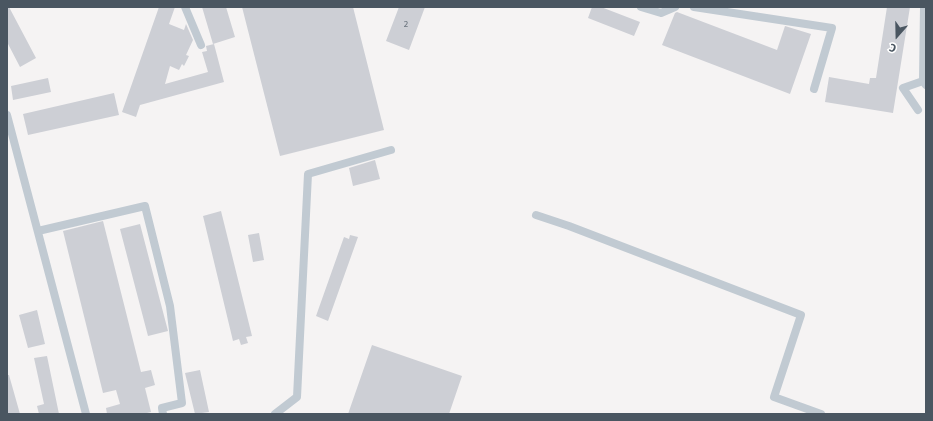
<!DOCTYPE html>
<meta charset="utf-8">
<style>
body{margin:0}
#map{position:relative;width:933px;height:421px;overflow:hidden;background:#f5f3f3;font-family:"Fira Sans",sans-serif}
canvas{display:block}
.frame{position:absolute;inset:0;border:8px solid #4a5661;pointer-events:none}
.north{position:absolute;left:877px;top:16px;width:40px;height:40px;-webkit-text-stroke:3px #fff;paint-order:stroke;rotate:200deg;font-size:11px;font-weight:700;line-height:16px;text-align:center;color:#4a5661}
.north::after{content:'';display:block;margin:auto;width:14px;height:18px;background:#4a5661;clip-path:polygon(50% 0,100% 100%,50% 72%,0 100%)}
</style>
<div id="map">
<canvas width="933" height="421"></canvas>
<div class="frame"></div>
<div class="north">С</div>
</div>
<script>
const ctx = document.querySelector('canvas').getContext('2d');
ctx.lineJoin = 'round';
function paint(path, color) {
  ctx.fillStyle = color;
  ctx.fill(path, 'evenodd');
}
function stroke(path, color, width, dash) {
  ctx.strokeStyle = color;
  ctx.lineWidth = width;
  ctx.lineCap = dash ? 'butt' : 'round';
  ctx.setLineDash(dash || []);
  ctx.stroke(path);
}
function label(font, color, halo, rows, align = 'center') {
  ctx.font = font + ' "Fira Sans",sans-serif';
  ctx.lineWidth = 4;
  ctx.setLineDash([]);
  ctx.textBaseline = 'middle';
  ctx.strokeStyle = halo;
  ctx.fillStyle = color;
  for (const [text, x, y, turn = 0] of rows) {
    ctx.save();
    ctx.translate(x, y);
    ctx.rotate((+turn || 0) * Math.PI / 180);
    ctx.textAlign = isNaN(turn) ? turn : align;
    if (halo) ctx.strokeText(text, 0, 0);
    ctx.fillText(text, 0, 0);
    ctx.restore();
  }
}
paint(new Path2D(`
 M7,7H9L36,58L20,67L7,42Z
 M159,7H175L169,24L184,30L186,24L193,40L186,55L189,56L184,66L182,64L179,70L170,66L165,84L208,72L202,52L207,51L206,46L214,44L224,82L140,105L136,117L122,112Z
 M202,7H226L235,37L213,44Z
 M242,7H353L384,130L280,156Z
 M399,7H425L409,50L386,41Z
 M592,7H601L640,22L634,36L588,18Z
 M887,7H910L893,113L825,102L829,77L869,84L870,78H876Z
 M677,12L777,50L785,26L811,34L790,94L662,45L675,13Z
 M48,78L51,92L13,100L11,86Z
 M114,93L119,115L28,135L23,114Z
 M375,160L380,179L353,186L349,168Z
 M221,211L252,336L246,337L248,343L241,345L239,339L233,341L203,216Z
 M103,221L141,372L151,370L155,385L145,388L151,412L143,414H107L106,408L120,404L116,390L103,393L63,231Z
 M140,224L168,331L148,336L120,229Z
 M259,233L264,260L253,262L248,235Z
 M350,235L358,237L328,321L316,316L344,237L349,239Z
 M37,310L45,344L28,348L19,315Z
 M372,345L462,376L449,414H348Z
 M47,356L59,414H39L37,406L44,404L34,358Z
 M200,370L209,412L195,414L185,373Z
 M7,375H9L20,414H7Z`), '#cdcfd5');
stroke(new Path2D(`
 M185,7L201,45
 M641,7L661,13L675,7
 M694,7L832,28L814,89
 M924,7L923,81L926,85
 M918,110L903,88L923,81
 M7,115L86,414
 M536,215L569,226L801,315L774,397L821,414
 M38,231L145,206L170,306L182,403L162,408L163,414
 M275,414L297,397L308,174L391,150`), '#c1cad2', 8);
label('9px', '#6b747e', null, [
 ["2",406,24]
]);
</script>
